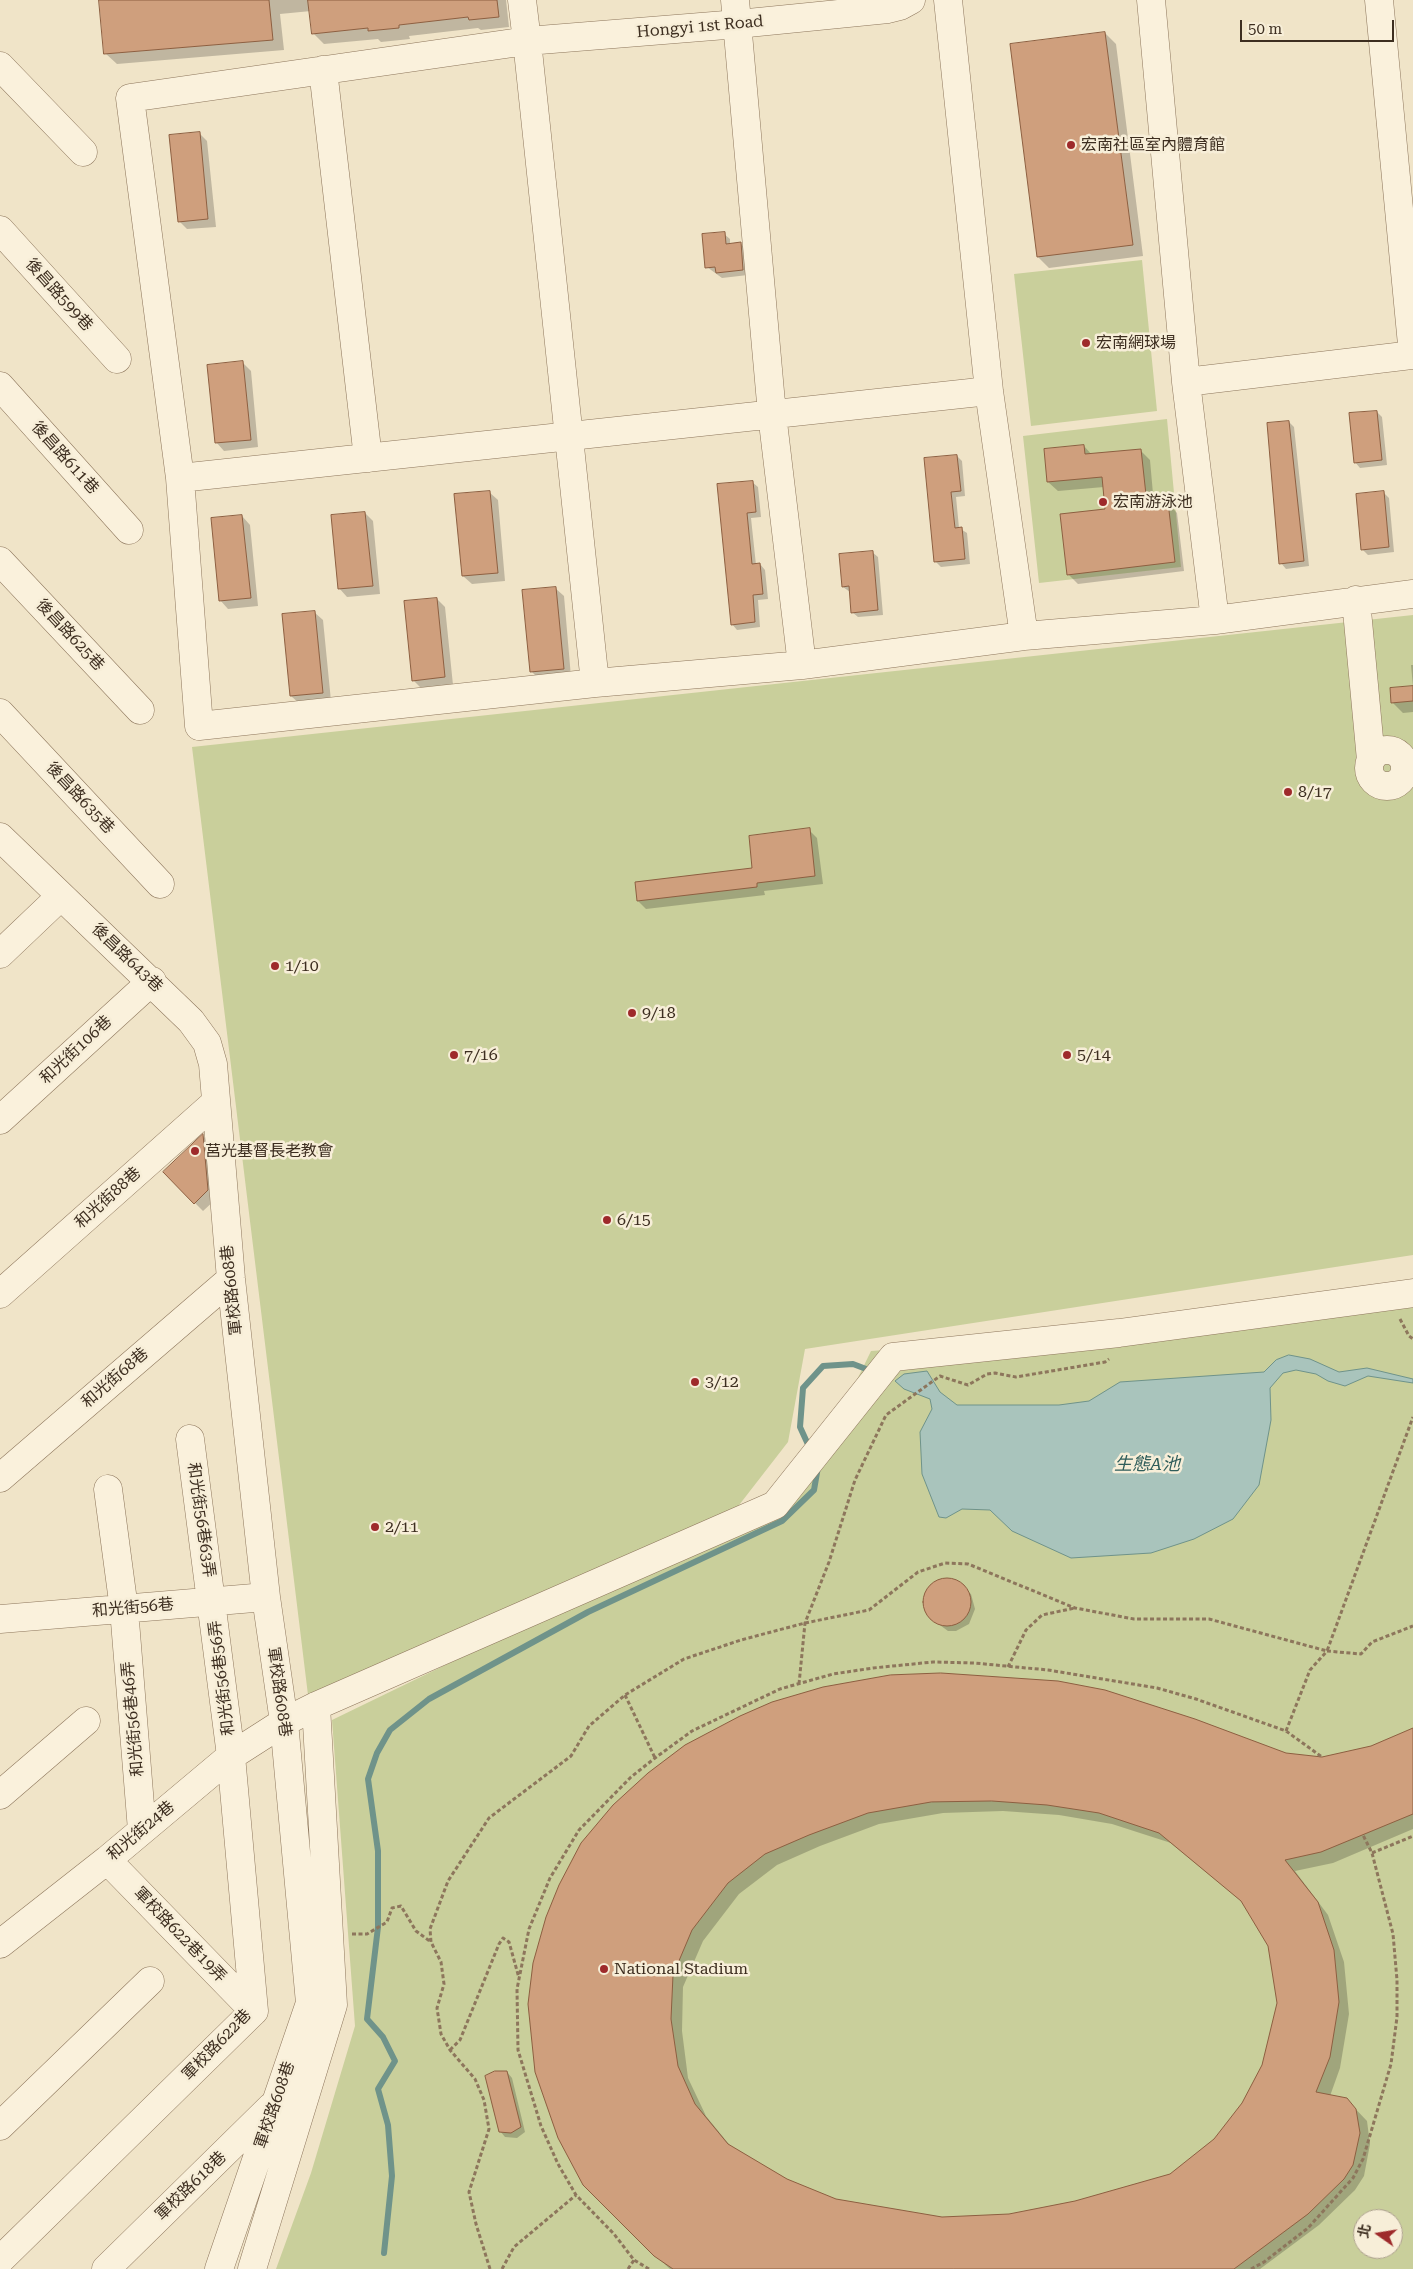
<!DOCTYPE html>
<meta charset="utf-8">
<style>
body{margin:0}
#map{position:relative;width:1413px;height:2269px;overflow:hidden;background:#f0e4c8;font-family:"Roboto Serif","Noto Sans TC",serif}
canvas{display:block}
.north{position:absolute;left:1353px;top:2209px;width:50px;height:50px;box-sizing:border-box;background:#f7eed8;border:1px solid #ada18e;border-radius:50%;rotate:283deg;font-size:14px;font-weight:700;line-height:20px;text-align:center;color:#3d2e20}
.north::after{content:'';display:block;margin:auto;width:18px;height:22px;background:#9e2a2b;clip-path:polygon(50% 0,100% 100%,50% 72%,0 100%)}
.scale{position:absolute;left:1240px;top:20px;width:154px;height:22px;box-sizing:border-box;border:2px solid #3d2e20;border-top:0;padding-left:6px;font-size:15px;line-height:18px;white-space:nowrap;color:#3d2e20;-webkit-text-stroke:4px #f7eed8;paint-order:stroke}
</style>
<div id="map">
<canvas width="1413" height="2269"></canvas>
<div class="north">北</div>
<div class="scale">50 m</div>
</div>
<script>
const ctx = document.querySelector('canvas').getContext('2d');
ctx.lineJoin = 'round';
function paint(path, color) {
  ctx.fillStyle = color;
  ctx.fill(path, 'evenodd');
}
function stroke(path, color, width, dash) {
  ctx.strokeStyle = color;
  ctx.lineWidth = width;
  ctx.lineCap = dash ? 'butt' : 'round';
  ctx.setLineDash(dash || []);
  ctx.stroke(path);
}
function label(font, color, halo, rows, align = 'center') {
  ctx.font = font + ' "Roboto Serif","Noto Sans TC",serif';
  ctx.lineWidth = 5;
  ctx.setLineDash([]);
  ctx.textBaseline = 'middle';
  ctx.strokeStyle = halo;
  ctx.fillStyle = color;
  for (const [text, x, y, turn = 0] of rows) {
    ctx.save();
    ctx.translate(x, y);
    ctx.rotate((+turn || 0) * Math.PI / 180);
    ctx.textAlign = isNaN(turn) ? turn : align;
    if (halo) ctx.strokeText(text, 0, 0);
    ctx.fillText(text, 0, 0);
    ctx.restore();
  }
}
paint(new Path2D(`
 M1142,260L1157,411L1031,426L1014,274Z
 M1167,419L1181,567L1039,583L1023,436Z
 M1413,615V1255L805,1349L788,1442L736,1509L308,1695L192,747Z
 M1413,1284V2269H276L311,2173L355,2026L332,1720L775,1505L834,1427L871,1351L1119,1333ZM1363,2219H1393V2249H1363Z`), '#c9cf9b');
const water = new Path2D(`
 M1289,1355L1310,1359L1339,1372L1367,1368L1413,1379V1383L1368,1376L1345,1386L1328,1381L1316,1374L1296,1370L1283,1373L1270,1388L1271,1420L1259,1485L1233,1519L1194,1539L1151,1553L1071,1558L1012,1531L990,1510L962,1509L946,1518L939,1517L922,1474L920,1432L932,1409L930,1399L904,1389L895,1381L904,1374L927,1371L940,1392L957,1405H1059L1089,1401L1120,1382L1264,1372L1276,1360Z`);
paint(water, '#a9c4bc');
stroke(water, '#6f938a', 1);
paint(new Path2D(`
 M100,0H506L509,27L481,30L478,28L409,36L410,39L381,42L378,39L324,44L313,33L311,11L280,14L284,50L117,64L105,53Z
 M1105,33L1116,44L1143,256L1049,268L1038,257Z
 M199,133L207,141L216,227L187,229L179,221Z
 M724,234L730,239V245L741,244L746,249L748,275L722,278L707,267Z
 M243,363L251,371L258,447L224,451L216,442Z
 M1377,412L1382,417L1387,465L1360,468L1355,462Z
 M1289,422L1294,427L1309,566L1286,569L1281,563Z
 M1084,446L1092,455L1140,450L1150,460L1154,505L1168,503L1177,513L1184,571L1078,584L1068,574L1106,510L1104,487L1058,491L1048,482Z
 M957,456L962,461L965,496L956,497L959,528L967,533L970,564L941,567L935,561Z
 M752,482L758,487L761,517L751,518L756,565L760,564L765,570L768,599L758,600L760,627L737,630L732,624L719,485Z
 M489,492L498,500L505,581L472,584L463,576L456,495Z
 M1384,493L1389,498L1394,552L1368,555L1362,549Z
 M365,513L373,521L380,594L347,597L339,588Z
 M242,516L250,525L258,606L228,609L220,600Z
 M872,552L878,557L883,615L858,617L852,612L850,592L843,587Z
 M555,588L564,596L571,677L540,680L532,672Z
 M437,599L445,607L453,685L421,688L413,680Z
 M314,612L323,620L331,701L300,704L291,696Z
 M1411,665H1413V712L1403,713L1393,703L1413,687Z
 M809,830L817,838L823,884L764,891L765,895L646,909L638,901L754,869Z
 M203,1136L211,1144L216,1199L203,1211L164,1172Z
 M952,1580L971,1594L975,1609L969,1624L956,1631H948L929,1617L926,1611L925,1598L927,1591L937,1582Z
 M1413,1730V1829L1333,1863L1295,1871L1328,1915L1344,1962L1349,2014L1340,2068L1330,2096L1346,2099L1367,2121L1370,2144L1364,2176L1355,2190L1319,2225L1260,2269H670L630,2232L582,1844L1286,1755L1322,1758L1371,1747ZM1003,1811L1059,1815L1112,1824L1171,1843L1245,1904L1269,1946L1278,2003L1264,2066L1243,2104L1215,2140L1170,2175L1076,2202L1009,2215L942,2218L836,2201L786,2180L732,2148L706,2116L688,2078L682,2031L683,1987L703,1941L739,1894L777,1865L820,1846L879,1824L943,1813Z
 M507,2072L512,2078L525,2132L517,2138L505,2137L500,2131Z`), '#0003');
stroke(new Path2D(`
 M811,1451L800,1427L803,1388L823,1366L853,1364L874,1372
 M384,2253L392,2176L388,2125L378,2089L395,2061L383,2037L367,2019L378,1927V1851L368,1779L377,1753L390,1730L429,1699L588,1612L782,1521L814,1490L818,1467`), '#6f938a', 6);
const building = new Path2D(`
 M99,0H269L273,40L104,54Z
 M308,0H497L499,17L469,20L468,17L399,25V28L368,31V28L312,34Z
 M1105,32L1133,245L1037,257L1010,44Z
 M200,132L208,219L178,222L169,135Z
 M725,232L726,244L741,242L743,270L716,273L715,267L705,268L702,234Z
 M243,361L251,440L215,443L207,365Z
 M1377,411L1382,460L1354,463L1349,413Z
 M1289,421L1304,561L1279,564L1267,423Z
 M1084,445L1085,454L1141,449L1147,504L1168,502L1175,562L1067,575L1060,514L1105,509L1102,477L1047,482L1044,449Z
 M957,455L961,491L951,492L955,528L962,527L965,559L934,562L924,458Z
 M753,481L756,512L747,513L752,564L760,563L763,594L753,595L755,622L731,625L717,484Z
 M490,491L498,573L462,576L454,494Z
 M1384,491L1389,547L1361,550L1356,494Z
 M365,512L373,586L338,589L331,515Z
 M242,515L251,598L219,601L211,518Z
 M873,551L878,610L851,613L849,586L842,587L839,554Z
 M556,587L564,669L530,672L522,590Z
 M437,598L445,677L412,681L404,601Z
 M315,611L323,693L290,696L282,614Z
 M1413,686V701L1391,703L1390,688Z
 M810,828L815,876L757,883V887L637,901L635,882L752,868L749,836Z
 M203,1134L208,1190L194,1204L163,1172Z
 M923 1602a24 24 0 1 1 48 0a24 24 0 1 1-48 0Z
 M941,1673L1058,1681L1105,1690L1195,1719L1286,1753L1322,1757L1371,1746L1413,1728V1814L1321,1852L1285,1860L1318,1902L1334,1950L1339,2002L1330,2057L1316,2092L1347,2098L1356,2109L1360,2133L1353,2165L1344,2179L1308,2214L1234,2269H673L654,2256L583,2185L558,2138L535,2072L528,2004L533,1963L546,1917L559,1885L581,1843L613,1805L648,1773L685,1745L740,1716L772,1702L823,1687L890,1675ZM992,1801L1047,1805L1099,1813L1159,1833L1241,1901L1268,1946L1277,2003L1262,2065L1242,2103L1214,2139L1170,2174L1075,2201L1009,2214L942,2217L836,2199L787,2179L728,2144L695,2104L678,2066L671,2019L673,1975L692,1930L728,1883L765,1854L809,1835L868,1813L931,1802Z
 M495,2071H507L521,2127L511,2133L499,2132L485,2076Z`);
paint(building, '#cf9f7d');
stroke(building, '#8d5f41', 1);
const minor = new Path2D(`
 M522,0L527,41L738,24L888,9L900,6L911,0
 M735,0L772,414L802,665
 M948,0L989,391L1024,636
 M1151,0L1186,382L1215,620
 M1379,0L1413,355
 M0,66L83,152
 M323,70L368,458
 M0,230L117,359
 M1186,382L1413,355
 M0,386L129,530
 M180,478L989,391
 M0,561L140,710
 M1356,600L1371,760
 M595,683L527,41L130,98L180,478L199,726L595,683L802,665L1024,636L1215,620L1413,594
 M0,713L160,884
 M1369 768a18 18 0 1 1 36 0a18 18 0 1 1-36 0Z
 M0,837L191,1021L207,1043L213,1064L231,1279L266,1597L284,1722L310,2003L219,2269
 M0,954L61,896
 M0,1120L152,981
 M0,1294L216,1102
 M0,1478L231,1279
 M108,1489L124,1609L142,1830
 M0,1619L266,1597
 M0,1795L86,1721
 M107,1860L254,2011
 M0,1944L107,1860L231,1756L284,1722L316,1706L775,1505L893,1357L1119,1333L1413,1293
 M0,2126L150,1981
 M0,2260L254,2011L231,1756L190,1439
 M106,2269L271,2107
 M252,2269L333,2005L316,1706`);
stroke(minor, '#8d765c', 29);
stroke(new Path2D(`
 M1400,1319L1409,1336L1413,1339
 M1008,1667L1026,1630L1042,1615L1075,1608
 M799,1684L805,1623L829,1562L855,1480L886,1415L940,1376L968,1385L987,1374L995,1373L1016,1377L1105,1362L1109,1359
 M625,1695L655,1758
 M1286,1731L1310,1670L1327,1651L1361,1654L1372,1642L1413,1626
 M1372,1853L1413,1836
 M352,1934H367L387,1922L392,1908L401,1906L416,1931L431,1942
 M450,2050L460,2040L499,1944L503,1938L509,1942L519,1978
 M490,2269L476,2224L469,2192L489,2129L484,2100L475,2079L450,2050L441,2034L437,2008L444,1984L441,1962L431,1942L430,1929L448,1881L489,1818L571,1756L589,1726L625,1695L684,1659L741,1640L805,1623L869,1610L918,1572L945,1563L968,1564L1075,1608L1134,1619H1209L1327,1651L1413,1417
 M502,2269L514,2247L576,2195
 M628,2269L634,2260
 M649,2269L634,2260L614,2234L576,2195L558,2164L541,2126L518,2050L517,1989L529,1929L550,1878L579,1830L631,1777L655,1758L692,1731L780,1689L833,1674L873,1668L933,1662L974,1663L1048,1670L1157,1688L1196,1699L1286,1731L1322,1757
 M1251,2269L1264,2262L1308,2228L1353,2178L1363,2159L1391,2064L1397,2017V1980L1393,1934L1372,1853L1363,1835`), '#8d765c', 3, [4, 2.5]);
stroke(minor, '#faf1dc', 28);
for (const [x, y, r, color] of [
 [1071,145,5,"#9e2a2b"],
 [1086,343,5,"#9e2a2b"],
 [1103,502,5,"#9e2a2b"],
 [1288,792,5,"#9e2a2b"],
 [275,966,5,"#9e2a2b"],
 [632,1013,5,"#9e2a2b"],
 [454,1055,5,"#9e2a2b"],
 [1067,1055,5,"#9e2a2b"],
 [195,1151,5,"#9e2a2b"],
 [607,1220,5,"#9e2a2b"],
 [695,1382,5,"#9e2a2b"],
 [375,1527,5,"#9e2a2b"],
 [604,1969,5,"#9e2a2b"]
]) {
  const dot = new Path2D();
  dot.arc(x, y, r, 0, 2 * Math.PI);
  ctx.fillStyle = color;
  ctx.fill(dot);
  stroke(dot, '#f7eed8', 2);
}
label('16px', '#3d2e20', '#f7eed8', [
 ["Hongyi 1st Road",700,27,-5],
 ["後昌路599巷",59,295,48],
 ["後昌路611巷",65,458,48],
 ["後昌路625巷",70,635,47],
 ["後昌路635巷",80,798,47],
 ["後昌路643巷",127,958,44],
 ["和光街106巷",76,1050,-43],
 ["和光街88巷",108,1198,-42],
 ["軍校路608巷",232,1290,-96],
 ["和光街68巷",115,1378,-41],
 ["和光街56巷63弄",201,1520,82],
 ["和光街56巷",133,1608,-5],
 ["和光街56巷56弄",222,1678,-97],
 ["軍校路608巷",279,1692,82],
 ["和光街56巷46弄",133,1719,-95],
 ["和光街24巷",141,1831,-40],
 ["軍校路622巷19弄",180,1935,46],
 ["軍校路622巷",217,2045,-46],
 ["軍校路608巷",275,2105,-71],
 ["軍校路618巷",191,2186,-44]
]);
label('16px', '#3d2e20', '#f7eed8', [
 ["宏南社區室內體育館",1081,145],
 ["宏南網球場",1096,343],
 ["宏南游泳池",1113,502],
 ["8/17",1298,792],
 ["1/10",285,966],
 ["9/18",642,1013],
 ["7/16",464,1055],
 ["5/14",1077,1055],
 ["莒光基督長老教會",205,1151],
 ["6/15",617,1220],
 ["3/12",705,1382],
 ["2/11",385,1527],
 ["National Stadium",614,1969]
], 'left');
label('italic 18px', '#2f5d5a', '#f7eed8', [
 ["生態A池",1147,1465]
]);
</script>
